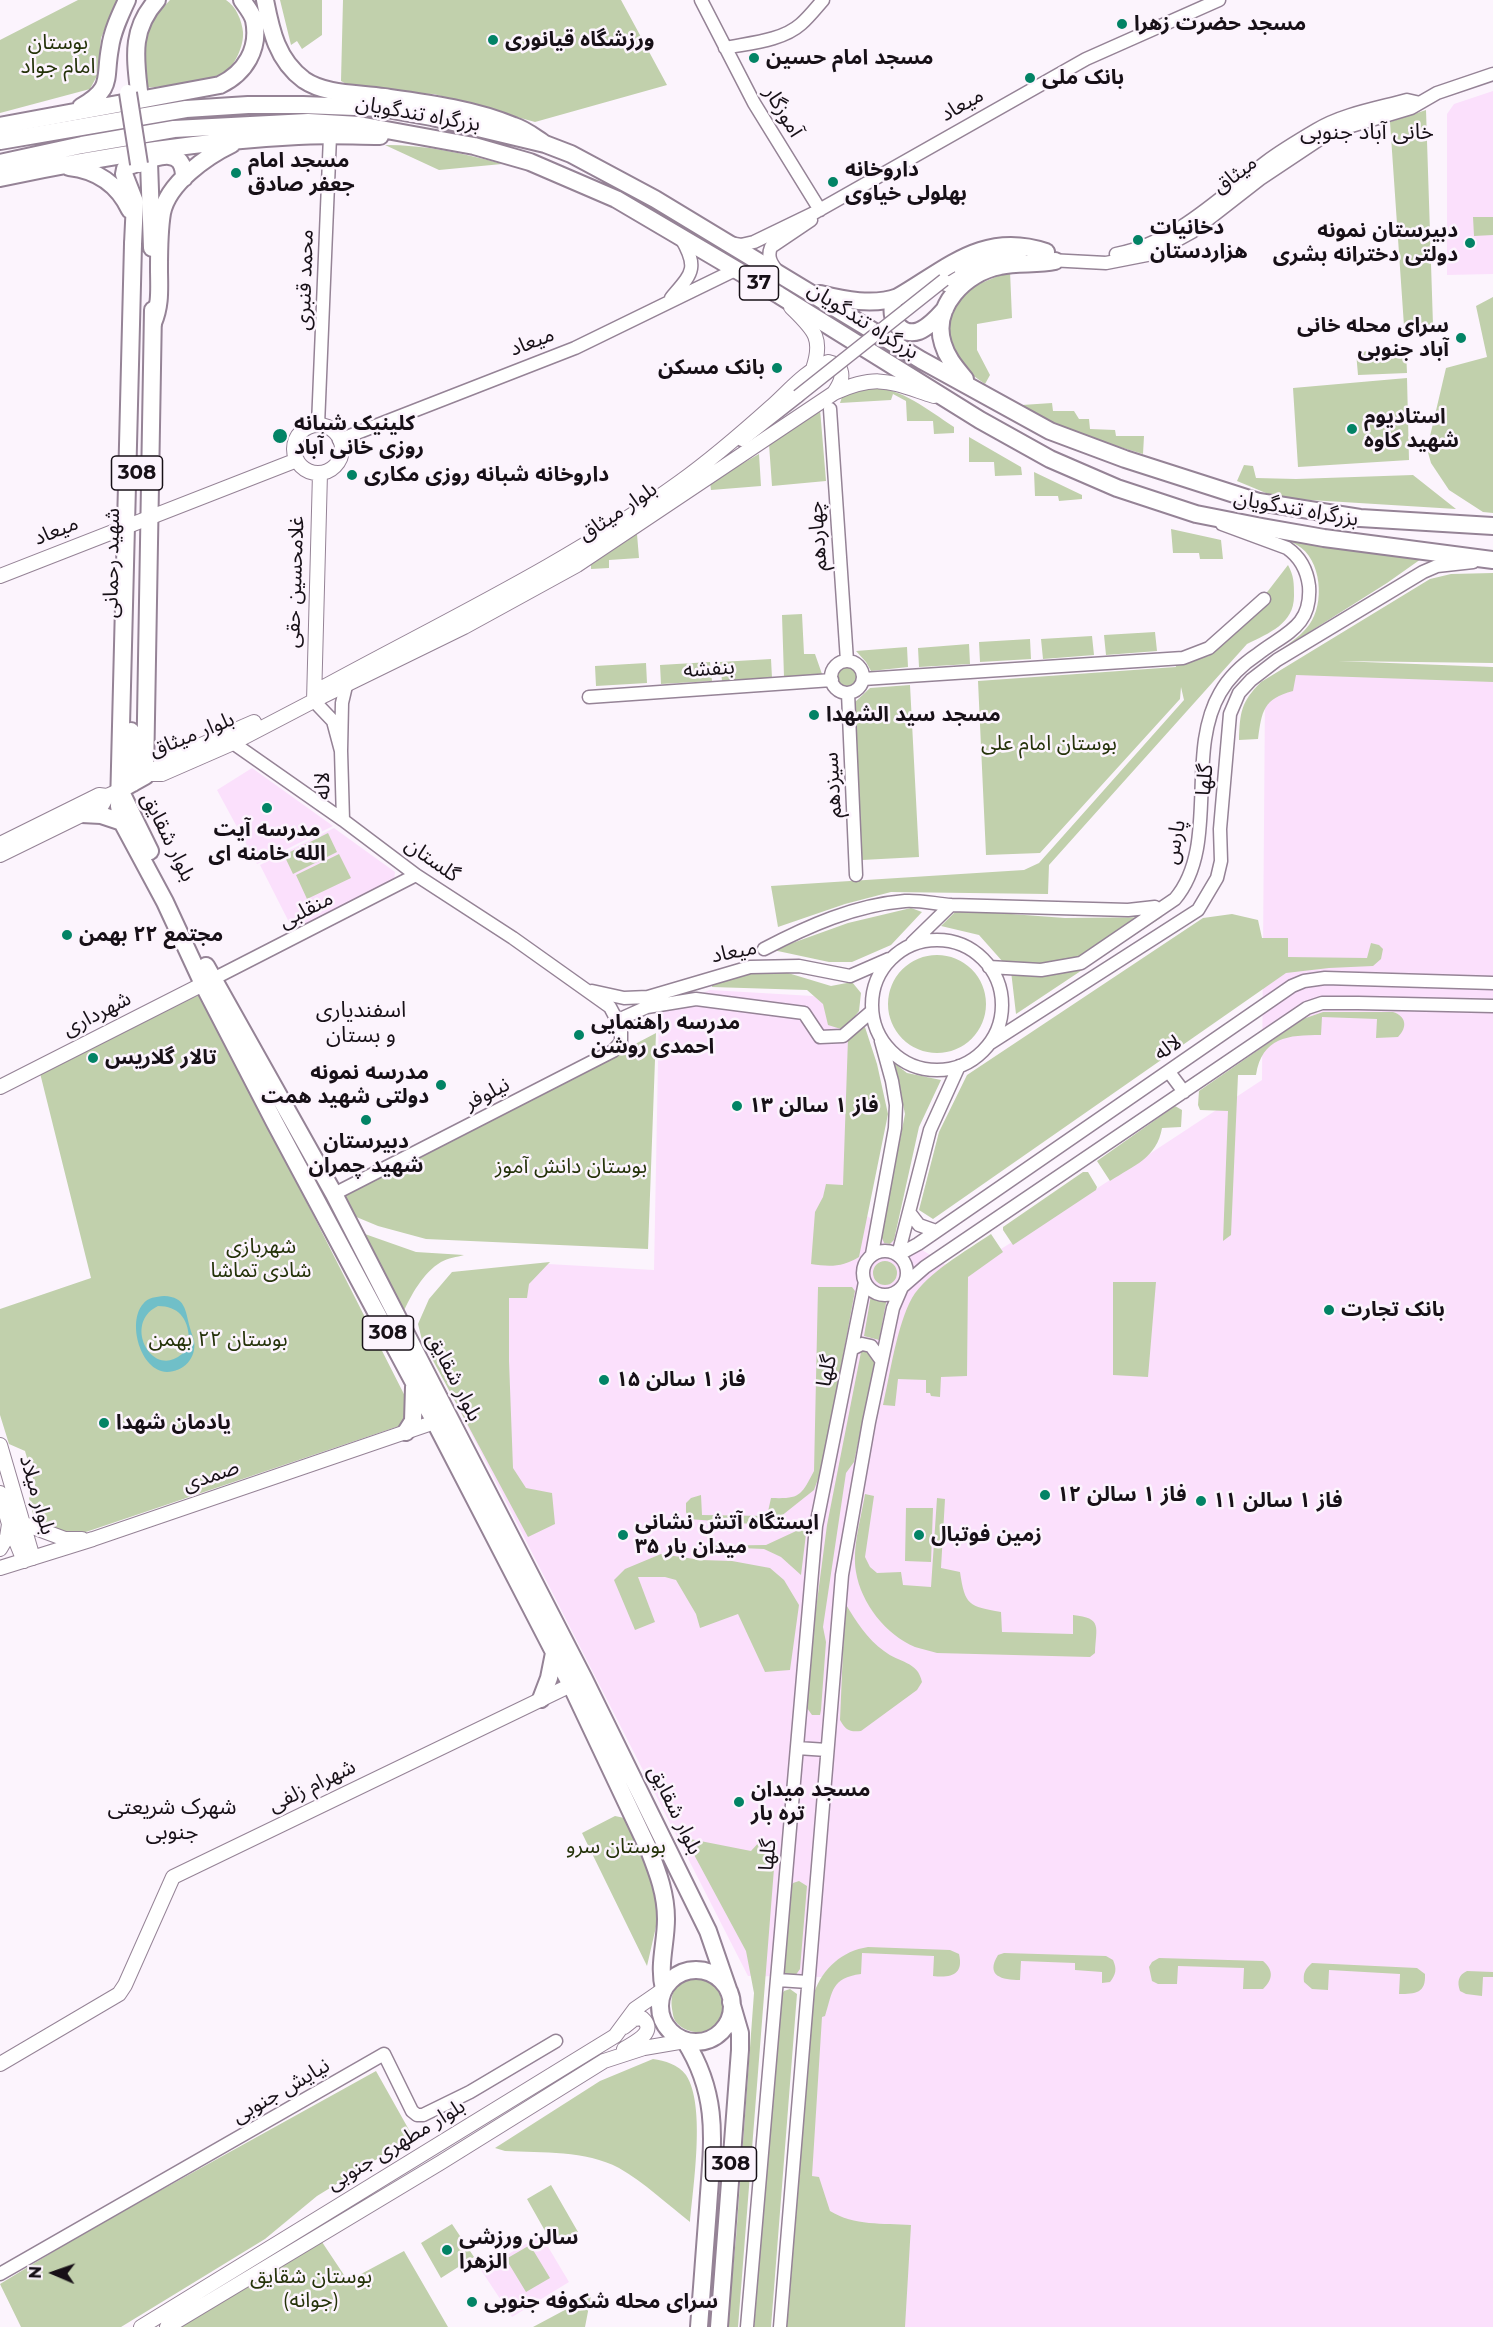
<!DOCTYPE html>
<meta charset="utf-8">
<style>
body{margin:0}
#map{position:relative;width:1493px;height:2327px;overflow:hidden;background:#fcf4fd;font-family:Montserrat,sans-serif}
canvas{display:block}
.north{position:absolute;left:24px;top:2243px;width:60px;height:60px;-webkit-text-stroke:4px #fcf4fd;paint-order:stroke;rotate:272deg;font-size:16px;font-weight:700;line-height:24px;text-align:center;color:#171017}
.north::after{content:'';display:block;margin:auto;width:21px;height:27px;background:#171017;clip-path:polygon(50% 0,100% 100%,50% 72%,0 100%)}
</style>
<div id="map">
<canvas width="1493" height="2327"></canvas>
<div class="north">N</div>
</div>
<script>
const ctx = document.querySelector('canvas').getContext('2d');
ctx.lineJoin = 'round';
function paint(path, color) {
  ctx.fillStyle = color;
  ctx.fill(path, 'evenodd');
}
function stroke(path, color, width, dash) {
  ctx.strokeStyle = color;
  ctx.lineWidth = width;
  ctx.lineCap = dash ? 'butt' : 'round';
  ctx.setLineDash(dash || []);
  ctx.stroke(path);
}
function label(font, color, halo, rows, align = 'center') {
  ctx.font = font + ' Montserrat,"Noto Sans Arabic",sans-serif';
  ctx.lineWidth = 5;
  ctx.setLineDash([]);
  ctx.textBaseline = 'middle';
  ctx.strokeStyle = halo;
  ctx.fillStyle = color;
  for (const [text, x, y, turn = 0] of rows) {
    ctx.save();
    ctx.translate(x, y);
    ctx.rotate((+turn || 0) * Math.PI / 180);
    ctx.textAlign = isNaN(turn) ? turn : align;
    if (halo) ctx.strokeText(text, 0, 0);
    ctx.fillText(text, 0, 0);
    ctx.restore();
  }
}
paint(new Path2D(`
 M1493,91V274L1447,275V114L1454,104Z
 M1304,662L1493,667V2327H793L822,1977L748,1976L448,1388L444,1282L548,1264L654,1270L659,1010L710,990L813,996L857,1015L881,1110L867,1216L961,1274L1084,1197L1262,1080L1265,694Z
 M252,768L333,826L257,864L217,790Z
 M334,828L395,872L394,880L293,930L260,865Z
 M541,2235L569,2282L512,2317L481,2270Z`), '#fbe0fc');
paint(new Path2D(`
 M78,0H117L101,38L98,74L90,89L0,113V40Z
 M170,0H226C236,6 242,21 243,32C244,46 235,65 224,74C212,83 162,86 145,88L141,58L148,24Z
 M280,0H322V35L302,49L297,41L291,45Z
 M343,0H621L667,85L535,122L434,94L361,92L341,81Z
 M1426,110L1433,325L1404,326L1390,122Z
 M385,145C425,145 464,153 502,164L439,170Z
 M1473,217H1493V235L1474,236Z
 M1010,271L1012,318L977,324V350L990,375L985,384C977,378 966,372 960,363C948,346 941,317 957,299C970,285 993,279 1010,271Z
 M1493,297V513L1483,512L1449,490L1431,463L1427,449L1446,368L1487,357L1476,306Z
 M1406,349L1407,373L1358,375L1356,352Z
 M1407,378L1409,460L1298,467L1293,388Z
 M870,387C902,388 928,410 954,427V433L934,434L933,421H907L906,401L893,394L891,400L840,403L842,397Z
 M1052,403L1053,411H1074L1079,419H1089L1090,429L1115,430L1116,436H1144L1143,454L1060,429L1021,411L1022,405Z
 M820,409L826,481L772,486L769,444Z
 M969,437L1021,467L1022,475L995,476L994,462H969Z
 M759,454L761,486L711,490L710,482Z
 M1244,465L1253,466L1256,478L1296,479L1413,475L1456,509L1278,498L1237,481Z
 M1034,472L1082,495V499L1059,501L1058,496H1035Z
 M1171,529L1221,540L1223,559H1200L1199,553H1173Z
 M637,534L639,558L609,560V568L591,569V565Z
 M1256,536L1421,559L1387,583L1265,660C1279,650 1299,639 1309,625C1325,604 1322,559 1297,545C1286,538 1269,538 1256,536Z
 M1288,565C1294,576 1294,583 1294,596C1294,624 1269,633 1247,644L1049,865L1048,894L891,892L845,904L778,927L771,886L1024,870L1039,863L1184,700L1181,687L1180,699L1040,853L986,855L978,681L1176,667L1175,663L1209,656L1268,591Z
 M1493,573V663L1338,661L1493,667V682L1296,675L1293,691C1263,699 1262,711 1258,739L1239,740C1240,712 1241,702 1261,682L1430,579L1451,574Z
 M802,614L804,654H815L822,674L784,677L782,615Z
 M1155,632L1157,651L1106,655L1104,635Z
 M1092,636L1094,655L1043,659L1041,639Z
 M1030,639L1031,659L980,662L979,642Z
 M969,644L970,664L919,667L918,648Z
 M907,647L908,667L871,671L866,662L856,651Z
 M771,659L772,678L722,681L720,662Z
 M710,662L712,681L661,684L660,665Z
 M646,663L647,683L596,686L595,666Z
 M834 677a13 13 0 1 1 26 0a13 13 0 1 1-26 0Z
 M910,685L919,857L862,860L854,703L870,688Z
 M328,833L337,852L293,874L284,855Z
 M339,854L351,878L307,899L296,875Z
 M911,908L922,912L891,945L852,962H829L773,950L848,923Z
 M957,910L1065,918L1162,917L1016,1014L1011,971L979,935L941,926Z
 M1232,914L1258,920L1262,938H1288V957L1367,958L1371,943L1379,945L1383,949L1381,959L1373,966L1329,968L1286,973L933,1219L919,1210L939,1132L967,1075L1203,918Z
 M888 1004a49 49 0 1 1 98 0a49 49 0 1 1-98 0Z
 M778,970L831,986L852,982L861,993L859,1011L844,1030L828,1025L823,1004L807,990L712,987V982L734,972Z
 M201,994L410,1406L402,1425L77,1535L48,1529L34,1518L29,1498L36,1489L25,1451L9,1444L0,1415V1309L91,1278L40,1073Z
 M1323,1012H1393C1406,1016 1408,1027 1398,1037L1376,1038L1377,1019L1322,1017L1321,1035C1288,1035 1262,1037 1256,1075H1238L1231,1235L1223,1241L1228,1111L1200,1110L1198,1105L1199,1091L1303,1019Z
 M864,1024L877,1064L888,1114L859,1257C843,1267 830,1267 811,1264L815,1212L823,1197L826,1184L843,1185L848,1038Z
 M656,1033L648,1249L426,1239L378,1226L354,1216L342,1194L433,1151Z
 M894,1063L907,1073L941,1080L919,1127L894,1240L890,1244L884,1243L881,1235L905,1114Z
 M1175,1106L1182,1110L1181,1127L1162,1128C1157,1158 1133,1166 1110,1181L1097,1161Z
 M1083,1172H1088L1097,1187L1096,1190L1013,1245L1003,1230V1227Z
 M362,1233L416,1252L464,1255C457,1257 448,1258 441,1262C423,1273 411,1295 403,1313Z
 M991,1234L1003,1252L968,1277L967,1376L941,1377L940,1397L931,1396L930,1393H926V1380L898,1379L895,1406L883,1405C890,1374 897,1325 912,1298C927,1273 966,1251 991,1234Z
 M873 1273a12 12 0 1 1 24 0a12 12 0 1 1-24 0Z
 M550,1262L529,1284L527,1298H509V1361L513,1468L526,1488L552,1493L555,1524L528,1537L422,1340L418,1324L429,1299L452,1272Z
 M1113,1282H1156L1148,1377L1113,1375Z
 M818,1287H852L855,1291L822,1468L814,1490L780,1517L764,1525L689,1519L686,1512V1503L691,1498L701,1495L702,1515L767,1516L771,1498C800,1499 801,1496 814,1471Z
 M871,1295L887,1298L879,1340L864,1336Z
 M866,1348L875,1355L874,1365L854,1462L846,1473L823,1627L826,1642L821,1710L820,1715H812L807,1708L813,1632L827,1525L861,1352Z
 M865,1494L874,1496L865,1557L870,1567L877,1573L901,1572L903,1585L931,1587L937,1498L945,1499L941,1568L960,1572C965,1606 969,1606 1001,1612L1002,1632L1073,1634V1615C1103,1618 1096,1627 1095,1653L1090,1657L937,1653C930,1651 922,1649 915,1647C886,1635 861,1603 856,1572C852,1547 861,1519 865,1494Z
 M906,1508H933L931,1562L905,1561Z
 M807,1526L801,1575L781,1557L764,1549L693,1546L766,1545Z
 M661,1554L701,1560L732,1561L770,1568L784,1580L799,1605L790,1670L765,1672L738,1614L700,1628L696,1614L676,1580L665,1577H638L655,1622L635,1630L614,1580L625,1569Z
 M845,1603C856,1621 867,1639 884,1651C899,1663 918,1661 922,1682L917,1690L861,1731C850,1732 846,1731 840,1720Z
 M615,1816L629,1819L651,1865L655,1890L658,1918L647,1966L582,1833Z
 M685,1838L751,1851L762,1839L776,1843L738,2327H727L736,2238L754,1993L746,1951Z
 M799,1881L807,1886L800,1969L795,1976L786,1975L782,1971L790,1888L793,1883Z
 M868,1947L950,1950L959,1954C964,1975 951,1978 933,1976L934,1956L862,1953L861,1974C831,1978 833,1991 825,2016L822,2017L812,2176L819,2177L830,2211C854,2226 883,2223 911,2225L905,2327H787L814,1993C823,1968 842,1951 868,1947Z
 M1004,1953L1106,1956L1113,1960C1117,1969 1116,1974 1110,1982L1102,1983V1972L1075,1970V1963L1021,1961L1020,1980C1002,1980 985,1976 998,1955Z
 M1159,1958L1263,1961C1274,1970 1273,1980 1263,1989H1243L1244,1968L1178,1966L1177,1984H1158L1152,1981L1149,1967L1152,1962Z
 M1312,1963L1417,1968L1425,1974C1426,1993 1416,1994 1399,1994L1400,1974L1329,1970L1328,1990L1312,1989L1304,1982C1303,1973 1305,1969 1312,1963Z
 M1467,1971L1493,1972V1977H1483L1482,1996L1466,1994L1460,1991C1457,1982 1458,1975 1467,1971Z
 M691,1976C698,1976 707,1975 713,1981C723,1990 727,2013 718,2024C708,2036 685,2034 676,2022C673,2018 673,2014 672,2009C670,1992 675,1984 691,1976Z
 M790,1989L797,1994L771,2327H754L781,1996L784,1991Z
 M653,2059C665,2061 678,2064 686,2075C706,2105 693,2187 690,2222C668,2205 644,2182 619,2168C585,2150 543,2153 505,2151L495,2148L600,2081Z
 M376,2071L413,2137L317,2196L265,2239L121,2327H21L0,2284L89,2230Z
 M551,2185L578,2232L553,2245L527,2199Z
 M452,2224L474,2257L441,2278L421,2243Z
 M322,2242L348,2281L404,2251L448,2327H180Z
 M530,2245L550,2278L526,2292L506,2259Z
 M591,2296L585,2327H533Z`), '#c1d0ac');
paint(new Path2D(`
 M164,1296C186,1297 185,1310 190,1328C191,1332 193,1337 194,1341C197,1358 183,1372 167,1372C140,1371 127,1322 143,1304C148,1297 156,1297 164,1296ZM158,1306C178,1306 188,1318 189,1338C189,1344 187,1349 182,1354C152,1380 122,1323 158,1306Z`), '#70bfc8');
const tertiary = new Path2D(`
 M701,0L754,103L820,210
 M725,48C749,43 782,41 801,24C809,17 816,8 823,0
 M729,243L741,245L754,242L814,213L1086,59L1219,0
 M1116,254C1175,243 1220,197 1266,162C1282,150 1299,140 1316,130C1342,114 1378,108 1407,100L1420,103
 M1049,260L1106,263L1152,254L1192,232L1260,179L1323,137L1338,130L1411,108L1437,93L1493,74
 M777,271C771,263 767,257 771,247L811,220
 M961,271L988,258L1021,252
 M946,285L970,270
 M671,298C692,273 699,269 681,238
 M830,409L847,661
 M318,425L330,136
 M339,440L575,348L735,270
 M742,440L798,396
 M831 677a16 16 0 1 1 32 0a16 16 0 1 1-32 0Z
 M863,679L1183,658L1209,648L1264,599
 M848,693L856,875
 M589,697L832,680
 M314,701L333,721L341,751L342,703L346,686
 M233,743L343,820L416,875L513,938L610,1007L621,1028V1042L613,1051L334,1194
 M341,751L343,820
 M872 1005a65 65 0 1 1 130 0a65 65 0 1 1-130 0Z
 M912,943L951,905L1128,910L1155,907
 M764,949C808,926 855,905 905,901C920,900 936,904 951,905
 M989,967L1041,970L1081,963L1175,899C1220,846 1185,753 1220,693C1229,677 1243,664 1258,654C1285,633 1312,627 1309,586C1307,570 1300,557 1287,548L1222,524
 M213,979L416,875
 M592,991L624,998L648,997L750,967L799,966L850,976L889,959
 M618,1020L647,1007L696,999L804,1013L820,1037L843,1036L872,1011
 M989,1044L1198,910L1217,878L1221,861L1220,829L1230,714L1239,693L1251,680L1277,660L1423,572L1437,566L1473,562
 M1169,1072L1184,1092
 M909,1212L919,1225L936,1231
 M863 1273a22 22 0 1 1 44 0a22 22 0 1 1-44 0Z
 M872,1254L895,1128L896,1105L892,1081L881,1041
 M898,1255L918,1244L1292,986L1304,981L1325,978L1493,983
 M898,1255L930,1130L959,1066
 M852,1349L862,1344L871,1346L881,1360
 M797,1748L827,1750
 M778,1980L808,1982
 M0,2274L384,2054L412,2111L417,2115H423L470,2092L556,2041
 M747,2327L816,1526L865,1282
 M780,2327L842,1575L869,1422L893,1308L902,1287L925,1267L1307,1008L1322,1003H1358L1493,1006`);
const secondary = new Path2D(`
 M791,307C813,329 824,337 813,369
 M294 449a24 24 0 1 1 48 0a24 24 0 1 1-48 0Z
 M0,576L297,460
 M322,688C443,622 568,563 680,482C712,459 742,433 771,407C788,392 806,370 828,362L838,365C845,376 840,384 834,393
 M314,701L320,473
 M158,767L178,755L254,722
 M149,774H162L233,743L323,696L464,627L526,593L577,565L834,393C878,373 890,382 934,396
 M0,844L99,795L107,796L120,790
 M0,855L102,805L107,796
 M0,1087L211,980
 M0,1445L33,1558
 M0,1493L9,1524L24,1561
 M22,1523L65,1539H82
 M0,1549L7,1537L9,1524
 M0,1568L93,1539L435,1422
 M624,2049C635,2042 658,2032 642,2018L634,2019L624,2027
 M0,2064L119,1994L125,1985L173,1877L571,1685
 M141,2327L615,2036L635,2009L664,1989
 M167,2327L440,2163L604,2061L644,2048L685,2041`);
const primary = new Path2D(`
 M265,0C271,31 277,60 304,80C326,95 359,93 384,97C427,103 474,109 514,126C524,129 533,136 542,142
 M139,91C135,56 131,29 157,0
 M81,107C114,88 104,79 110,48C112,32 120,15 127,0
 M0,126L220,85C245,73 260,49 254,20C252,13 246,6 242,0
 M149,162L152,248
 M133,244L119,806L122,822L165,902L203,984L275,1123L435,1422L571,1685L649,1850C658,1873 666,1894 666,1919C666,1944 658,1965 664,1989
 M131,731L133,783
 M120,790L145,776L153,310
 M123,796L150,851
 M82,814L101,815L122,822
 M206,966L334,1194L584,1679L708,1931L729,1992
 M406,1432L413,1421L414,1387
 M541,1699L549,1678L554,1653
 M660 2006a36 36 0 1 1 72 0a36 36 0 1 1-72 0Z
 M685,2041C721,2098 712,2145 708,2208C705,2248 702,2287 699,2327
 M719,2327L740,2050V2033L731,2002`);
const trunk = new Path2D(`
 M0,141L186,109L248,105H303L381,108L432,117L545,144L571,154L655,199L921,360L1050,431L1125,459L1259,502L1360,518L1493,526
 M0,163L82,145L174,129L308,122L359,125L474,146L530,162L616,199L779,295L980,420L1050,459L1117,488L1196,514L1262,527L1324,538L1493,560
 M69,167C96,170 118,184 130,210
 M0,178C98,157 197,141 298,136C325,134 353,136 380,136
 M133,244L135,202L124,174L125,169L129,166C151,159 184,142 184,178
 M820,294C844,300 874,306 898,297C948,268 984,231 1046,252
 M893,306C890,321 902,337 919,331C929,327 938,317 945,309
 M153,323C161,304 159,288 159,268C159,250 159,231 162,213C168,183 207,156 232,144
 M965,379C956,368 947,358 943,344C931,307 966,272 1000,266C1018,262 1037,265 1055,261`);
stroke(tertiary, '#958396', 15);
stroke(secondary, '#958396', 16);
stroke(primary, '#958396', 20);
stroke(trunk, '#958396', 20);
stroke(tertiary, '#fff', 12);
stroke(secondary, '#fff', 14);
stroke(primary, '#fff', 16);
stroke(trunk, '#fff', 16);
const tertiaryBridge = new Path2D(`
 M798,396L944,280`);
const primaryBridge = new Path2D(`
 M128,93L139,164`);
stroke(tertiaryBridge, '#958396', 15, []);
stroke(primaryBridge, '#958396', 20, []);
stroke(tertiaryBridge, '#fff', 12);
stroke(primaryBridge, '#fff', 16);
for (const [x, y, r, color] of [
 [1122,24,6,"#028365"],
 [493,40,6,"#028365"],
 [754,58,6,"#028365"],
 [1030,78,6,"#028365"],
 [236,173,6,"#028365"],
 [833,182,6,"#028365"],
 [1138,240,6,"#028365"],
 [1470,243,6,"#028365"],
 [1461,338,6,"#028365"],
 [777,368,6,"#028365"],
 [1352,429,6,"#028365"],
 [280,436,8,"#028365"],
 [352,475,6,"#028365"],
 [814,715,6,"#028365"],
 [267,808,6,"#028365"],
 [67,935,6,"#028365"],
 [579,1035,6,"#028365"],
 [93,1058,6,"#028365"],
 [441,1085,6,"#028365"],
 [737,1106,6,"#028365"],
 [366,1120,6,"#028365"],
 [1329,1310,6,"#028365"],
 [604,1380,6,"#028365"],
 [104,1423,6,"#028365"],
 [1045,1495,6,"#028365"],
 [1201,1501,6,"#028365"],
 [623,1535,6,"#028365"],
 [919,1535,6,"#028365"],
 [739,1802,6,"#028365"],
 [447,2250,6,"#028365"],
 [472,2302,6,"#028365"]
]) {
  const dot = new Path2D();
  dot.arc(x, y, r, 0, 2 * Math.PI);
  ctx.fillStyle = color;
  ctx.fill(dot);
  stroke(dot, '#fcf4fd', 2);
}
for (const [x, y, w] of [
 [759,283,39],
 [137,473,51],
 [388,1333,51],
 [731,2164,51]
]) {
  const box = new Path2D();
  box.roundRect(x - w / 2, y - 17, w, 34, 4.5);
  ctx.fillStyle = '#fcf4fd';
  ctx.fill(box);
  stroke(box, '#171017', 1.5);
}
label('bold 20px', '#171017', null, [
 ["37",759,283],
 ["308",137,473],
 ["308",388,1333],
 ["308",731,2164]
]);
label('bold 21px', '#171017', '#fcf4fd', [
 ["مسجد حضرت زهرا",1134,24],
 ["ورزشگاه قیانوری",505,40],
 ["مسجد امام حسین",766,58],
 ["بانک ملی",1042,78],
 ["مسجد امام",248,161],
 ["جعفر صادق",248,185],
 ["داروخانه",845,170],
 ["بهلولی خیاوی",845,194],
 ["دخانیات",1150,228],
 ["هزاردستان",1150,252],
 ["دبیرستان نمونه",1458,231,"right"],
 ["دولتی دخترانه بشری",1458,255,"right"],
 ["سرای محله خانی",1449,326,"right"],
 ["آباد جنوبی",1449,350,"right"],
 ["بانک مسکن",765,368,"right"],
 ["استادیوم",1364,417],
 ["شهید کاوه",1364,441],
 ["کلینیک شبانه",294,424],
 ["روزی خانی آباد",294,448],
 ["داروخانه شبانه روزی مکاری",364,475],
 ["مسجد سید الشهدا",826,715],
 ["مدرسه آیت",267,830,"center"],
 ["الله خامنه ای",267,854,"center"],
 ["مجتمع ۲۲ بهمن",79,935],
 ["مدرسه راهنمایی",591,1023],
 ["احمدی روشن",591,1047],
 ["تالار گلاریس",105,1058],
 ["مدرسه نمونه",429,1073,"right"],
 ["دولتی شهید همت",429,1097,"right"],
 ["فاز ۱ سالن ۱۳",749,1106],
 ["دبیرستان",366,1142,"center"],
 ["شهید چمران",366,1166,"center"],
 ["بانک تجارت",1341,1310],
 ["فاز ۱ سالن ۱۵",616,1380],
 ["یادمان شهدا",116,1423],
 ["فاز ۱ سالن ۱۲",1057,1495],
 ["فاز ۱ سالن ۱۱",1213,1501],
 ["ایستگاه آتش نشانی",635,1523],
 ["۳۵ میدان بار",635,1547],
 ["زمین فوتبال",931,1535],
 ["مسجد میدان",751,1790],
 ["تره بار",751,1814],
 ["سالن ورزشی",459,2238],
 ["الزهرا",459,2262],
 ["سرای محله شکوفه جنوبی",484,2302]
], 'left');
label('21px', '#243209', '#fcf4fd', [
 ["بوستان",58,43],
 ["امام جواد",58,67],
 ["بوستان امام علی",1049,744],
 ["بوستان دانش آموز",571,1167],
 ["شهربازی",261,1247],
 ["شادی تماشا",261,1271],
 ["بوستان ۲۲ بهمن",218,1340],
 ["بوستان سرو",616,1847],
 ["بوستان شقایق",311,2277],
 ["(جوانه)",311,2301]
]);
label('21px', '#171017', '#fcf4fd', [
 ["میعاد",962,105,-30],
 ["آموزگار",783,112,59],
 ["بزرگراه تندگویان",418,114,10],
 ["میثاق",1235,175,-37],
 ["محمد قنبری",305,280,-88],
 ["بزرگراه تندگویان",863,321,32],
 ["میعاد",532,342,-21],
 ["بزرگراه تندگویان",1296,509,10],
 ["بلوار میثاق",618,512,-34],
 ["میعاد",56,531,-22],
 ["چهاردهم",818,536,-94],
 ["شهید رحمانی",112,563,-89],
 ["غلامحسین حقی",295,582,-88],
 ["بنفشه",709,669,-4],
 ["بلوار میثاق",192,735,-22],
 ["گلها",1205,780,-85],
 ["سیزدهم",833,785,-93],
 ["لاله",323,786,-91],
 ["بلوار شقایق",168,837,64],
 ["پارس",1175,842,-80],
 ["گلستان",432,860,35],
 ["منقلبی",306,910,-27],
 ["میعاد",734,952,-11],
 ["شهرداری",97,1014,-27],
 ["لاله",1168,1048,-35],
 ["نیلوفر",487,1094,-27],
 ["گلها",827,1371,-79],
 ["بلوار شقایق",454,1377,63],
 ["صمدی",211,1476,-19],
 ["بلوار میلاد",37,1495,74],
 ["شهرام زلفی",312,1786,-26],
 ["بلوار شقایق",675,1810,64],
 ["گلها",768,1855,-85],
 ["نیایش جنوبی",281,2091,-30],
 ["بلوار مطهری جنوبی",396,2145,-31]
]);
label('22px', '#171017', '#fcf4fd', [
 ["خانی آباد جنوبی",1367,133],
 ["اسفندیاری",361,1011],
 ["و بستان",361,1036],
 ["شهرک شریعتی",172,1808],
 ["جنوبی",172,1833]
]);
</script>
